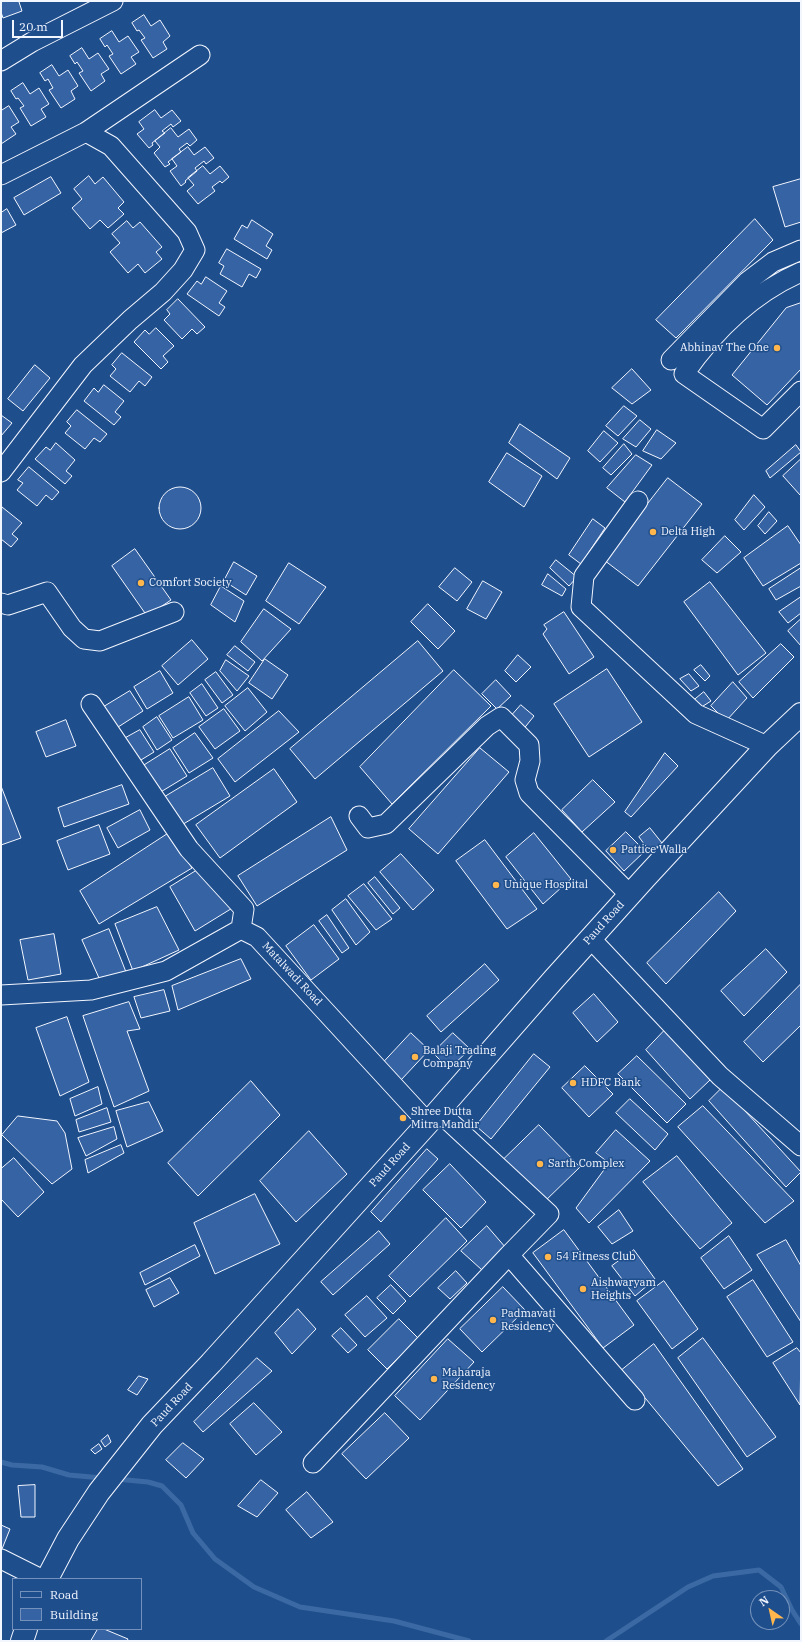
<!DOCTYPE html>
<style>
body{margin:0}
#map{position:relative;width:802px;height:1642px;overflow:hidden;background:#1f4e8c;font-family:"IBM Plex Serif",serif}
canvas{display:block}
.frame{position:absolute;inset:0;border:2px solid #f2f6ff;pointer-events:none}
.legend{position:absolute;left:12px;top:1578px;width:130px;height:52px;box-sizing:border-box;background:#1f4e8c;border:1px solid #7391ba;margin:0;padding:5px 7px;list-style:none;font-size:12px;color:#f2f6ff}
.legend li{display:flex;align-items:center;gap:8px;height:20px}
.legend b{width:20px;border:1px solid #7391ba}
.north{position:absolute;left:750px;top:1590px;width:40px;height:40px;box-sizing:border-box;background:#1f4e8c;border:1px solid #7391ba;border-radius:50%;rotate:326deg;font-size:11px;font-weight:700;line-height:16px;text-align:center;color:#f2f6ff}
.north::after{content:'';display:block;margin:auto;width:14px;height:18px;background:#ffb74d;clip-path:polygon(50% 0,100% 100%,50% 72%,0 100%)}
.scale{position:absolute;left:12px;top:20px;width:51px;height:18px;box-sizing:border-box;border:2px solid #f2f6ff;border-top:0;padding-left:5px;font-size:12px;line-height:14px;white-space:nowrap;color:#f2f6ff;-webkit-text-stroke:3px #1f4e8c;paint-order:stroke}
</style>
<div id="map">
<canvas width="802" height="1642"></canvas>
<div class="frame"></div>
<ul class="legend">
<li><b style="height:5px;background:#1f4e8c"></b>Road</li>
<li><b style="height:11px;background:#3563a3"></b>Building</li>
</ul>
<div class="north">N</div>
<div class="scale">20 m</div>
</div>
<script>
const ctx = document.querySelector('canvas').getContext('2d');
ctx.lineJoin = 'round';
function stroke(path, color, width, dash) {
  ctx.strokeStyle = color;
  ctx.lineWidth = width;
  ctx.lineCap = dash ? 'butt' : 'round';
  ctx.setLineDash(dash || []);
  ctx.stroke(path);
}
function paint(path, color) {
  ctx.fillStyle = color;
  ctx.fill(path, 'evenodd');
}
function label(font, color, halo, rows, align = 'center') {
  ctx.font = font + ' "IBM Plex Serif",serif';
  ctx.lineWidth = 3;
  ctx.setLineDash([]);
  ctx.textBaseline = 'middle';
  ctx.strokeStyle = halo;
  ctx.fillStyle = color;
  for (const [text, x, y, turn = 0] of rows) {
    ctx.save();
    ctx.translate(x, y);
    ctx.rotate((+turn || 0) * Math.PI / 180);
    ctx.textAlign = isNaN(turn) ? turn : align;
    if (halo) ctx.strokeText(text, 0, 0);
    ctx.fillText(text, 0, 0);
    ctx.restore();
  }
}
stroke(new Path2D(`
 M1,1462L12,1465L42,1467L69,1475L102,1478
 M116,1479L148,1482L162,1486L181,1505L193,1533L215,1559L254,1587L300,1607L394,1621L469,1641
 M606,1641L688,1587L713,1576L759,1570L781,1587L792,1610L801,1624`), '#3b69a3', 5);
const building = new Path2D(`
 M22,1L19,2L22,11L3,18L1,12V2Z
 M144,15L151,26L160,20L170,36L163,42L167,49L153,58L141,40L145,38L139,30L137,31L132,23Z
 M112,31L119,42L128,36L139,52L131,57L136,64L121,74L109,56L113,54L107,45L105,47L100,39Z
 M82,48L89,59L98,53L109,69L101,74L105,81L91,91L79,73L83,71L77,62L75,64L70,56Z
 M52,65L59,76L68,70L78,86L71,91L75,99L61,108L49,90L53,88L48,79L45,81L40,73Z
 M23,83L30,94L39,88L49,104L41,109L46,117L31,126L20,108L24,106L18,98L16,99L11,91Z
 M9,106L19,122L11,127L16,134L1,144V111Z
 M155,110L161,118L172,110L181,121L173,127L171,124L162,131L165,133L152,143L153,145L149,148L137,134L144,129L139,122Z
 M171,128L178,137L189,129L197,140L190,146L187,143L179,149L181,152L168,162L170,164L165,167L154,153L160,147L155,141Z
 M188,147L194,155L205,147L214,158L206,164L204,161L195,168L197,171L185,181L186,182L181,186L170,171L177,166L172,159Z
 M203,166L210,174L220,166L229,177L222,183L220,181L212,187L215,191L198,204L187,191L194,185L188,178Z
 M89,176L95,184L103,177L124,202L118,208L124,214L108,228L100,220L90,229L72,208L82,199L74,189Z
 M51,177L61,193L24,215L14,198Z
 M801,179V222L785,227L773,187Z
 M7,209L16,225L1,233V213Z
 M755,219L773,240L676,338L656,320Z
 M252,220L273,234L266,246L272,250L267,259L234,239L242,225L247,228Z
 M127,221L133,228L140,222L162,247L156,252L162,259L145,273L138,264L128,273L110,252L120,243L112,234Z
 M227,249L261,269L256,278L249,274L242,287L220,274L224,266L219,263Z
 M206,277L227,291L219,303L225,307L219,316L187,294L197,281L201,284Z
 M178,299L205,327L197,334L192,329L182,339L164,320L170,314L167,310Z
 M801,303V369L767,405L732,375L786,308Z
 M156,328L174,346L163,356L168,362L161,369L134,342L145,330L149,334Z
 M122,353L152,377L145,386L139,381L130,392L110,376L116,369L112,365Z
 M35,365L50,378L23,411L8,399Z
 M632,369L651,390L632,404L612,388Z
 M104,385L124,401L115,412L121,417L114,425L84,401L94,388L98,392Z
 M624,406L637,416L618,436L606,426Z
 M77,410L107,434L100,442L94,438L85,449L65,433L71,426L67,422Z
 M1,415L12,423L1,436Z
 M640,420L651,429L636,447L623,439Z
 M520,424L570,458L557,479L509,443Z
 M657,430L676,443L661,459L643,451Z
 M604,431L618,443L600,462L588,451Z
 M56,443L75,460L66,471L72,476L65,484L35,459L46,447L50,450Z
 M624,444L632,454L611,475L603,468Z
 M796,445L801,452L770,478L766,471Z
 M507,453L542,476L524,507L489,482Z
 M636,455L652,465L625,502L607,488Z
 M801,459V494L800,495L783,476Z
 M29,467L59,492L52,500L46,495L37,506L17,490L23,483L18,480Z
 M668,478L702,504L638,586L604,560Z
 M159 508a21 21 0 1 1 42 0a21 21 0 1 1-42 0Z
 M754,495L765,507L744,530L735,520Z
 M2,507L22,523L12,534L18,539L11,547L1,539Z
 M769,512L777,521L765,534L758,526Z
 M593,519L605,528L581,564L569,555Z
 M788,526L801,545V563L763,586L744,558Z
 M725,536L741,552L717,573L702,560Z
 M135,549L171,600L147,616L112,566Z
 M556,560L577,577L569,586L550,568Z
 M234,562L257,576L246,595L224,581Z
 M289,563L326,587L299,624L266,601Z
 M455,568L472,582L457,601L439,587Z
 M801,568V586L776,600L769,589Z
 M548,574L566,589L562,596L542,585Z
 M483,581L502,592L486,619L467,609Z
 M710,582L766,653L738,675L684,602Z
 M221,586L244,601L235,622L211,605Z
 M801,597V613L788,623L779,612Z
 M428,604L455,631L438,649L411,622Z
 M264,609L291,629L262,661L241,642Z
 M564,612L594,657L569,674L543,634L547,629L544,625Z
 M801,619V646L788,631Z
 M192,640L208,659L178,685L162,666Z
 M418,641L443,671L315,779L290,749Z
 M781,644L794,657L753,698L739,682Z
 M235,646L255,662L248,671L227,655Z
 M518,655L531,667L516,682L505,671Z
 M265,659L288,675L272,699L249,683Z
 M226,660L249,676L237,691L220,671Z
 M701,665L710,676L705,681L694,670Z
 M607,669L642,722L589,757L554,704Z
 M454,670L491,706L392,804L360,767Z
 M160,671L173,693L147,709L134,687Z
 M216,672L233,695L222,703L205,680Z
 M689,674L699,686L691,691L680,679Z
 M496,680L511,696L497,709L482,694Z
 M733,682L747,698L726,721L711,706Z
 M202,684L218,708L206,716L190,693Z
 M248,688L267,712L245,731L225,706Z
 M130,691L143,711L115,729L102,708Z
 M704,692L711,701L700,708L693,701Z
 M189,697L203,720L173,738L159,716Z
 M521,705L534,716L522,731L506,722Z
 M224,709L240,731L215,749L199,727Z
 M279,711L299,732L235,782L218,759Z
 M157,717L172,740L157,750L143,727Z
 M66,720L76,746L46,757L36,732Z
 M140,730L154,752L136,763L122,740Z
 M195,733L213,758L189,773L173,748Z
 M480,748L509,772L438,854L409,829Z
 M170,749L187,776L159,793L143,766Z
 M665,753L678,766L631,817L625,812Z
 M213,768L230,796L180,826L163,798Z
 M274,769L297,802L220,858L196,825Z
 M593,780L615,802L582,832L562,810Z
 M122,785L129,804L64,827L58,808Z
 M1,786L21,838L1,845Z
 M140,810L150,830L118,848L107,828Z
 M331,817L347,850L257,906L238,876Z
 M99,825L110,854L68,870L57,841Z
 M650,828L662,843L650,852L639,837Z
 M626,832L645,851L624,871L606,851Z
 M169,833L192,868L99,924L80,891Z
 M534,833L571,879L543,904L506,857Z
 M485,840L537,909L507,929L456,861Z
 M401,854L434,890L413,910L380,872Z
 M204,866L234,907L195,931L170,887Z
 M375,877L400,908L393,914L368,883Z
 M364,884L392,919L376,930L348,896Z
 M719,892L736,911L666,984L647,963Z
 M346,899L370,932L356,945L332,910Z
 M157,907L179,950L133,971L115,924Z
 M327,915L349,948L342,953L319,921Z
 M314,925L339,959L311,980L286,946Z
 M109,929L126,972L99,978L82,940Z
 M54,934L61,974L28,980L20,940Z
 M766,949L787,972L744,1016L721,991Z
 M241,959L251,979L178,1010L172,986Z
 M485,964L499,980L441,1032L427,1016Z
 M801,984V1025L763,1062L744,1042Z
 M164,990L170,1011L141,1018L134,997Z
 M594,994L618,1022L597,1042L573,1013Z
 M129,1002L140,1029L127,1031L149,1091L114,1107L83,1016Z
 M67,1017L89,1082L60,1096L36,1028Z
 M665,1030L710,1080L690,1099L646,1050Z
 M411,1033L429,1050L401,1080L383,1063Z
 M453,1033L470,1049L449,1069L433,1053Z
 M534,1054L550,1067L491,1139L476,1126Z
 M637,1056L686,1104L667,1123L618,1074Z
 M585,1066L613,1094L589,1117L562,1088Z
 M251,1081L280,1115L198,1196L168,1163Z
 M98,1087L102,1104L75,1116L70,1099Z
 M723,1087L801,1172L786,1187L709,1101Z
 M630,1099L668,1134L655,1150L616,1113Z
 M149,1102L163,1131L127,1147L116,1111Z
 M703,1106L794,1201L765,1223L678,1127Z
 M107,1108L111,1122L79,1132L76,1120Z
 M18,1116L57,1121L65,1133L72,1169L52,1184L2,1135Z
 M539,1125L580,1167L542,1204L501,1162Z
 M114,1127L117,1139L86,1156L78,1138Z
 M616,1130L650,1161L589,1223L576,1208L609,1163L596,1153Z
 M309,1131L347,1174L296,1222L260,1181Z
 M121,1145L124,1153L88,1173L85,1160Z
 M427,1149L438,1159L381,1222L371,1212Z
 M677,1156L732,1223L700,1249L643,1182Z
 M14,1158L44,1192L18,1217L1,1199V1169Z
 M450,1164L486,1202L461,1228L423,1190Z
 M255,1194L280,1244L215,1274L194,1223Z
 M619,1210L633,1231L612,1244L598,1227Z
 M446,1218L467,1241L410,1297L389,1276Z
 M487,1226L506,1248L482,1270L461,1251Z
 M564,1230L634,1325L603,1348L533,1253Z
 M379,1231L390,1244L333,1295L321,1282Z
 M729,1236L752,1270L724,1289L701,1258Z
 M786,1240L801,1266V1322L757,1255Z
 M195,1245L200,1256L145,1285L140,1273Z
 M634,1250L655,1279L635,1296L612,1266Z
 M456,1271L467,1283L450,1299L438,1288Z
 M170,1278L179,1293L154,1307L146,1290Z
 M753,1280L793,1342L767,1357L727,1297Z
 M664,1281L698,1329L672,1349L637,1301Z
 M391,1285L406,1301L393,1314L377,1298Z
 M503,1287L525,1310L482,1352L460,1329Z
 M367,1296L387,1318L365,1337L345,1315Z
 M298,1309L316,1329L292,1354L275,1333Z
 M399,1319L418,1338L387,1369L368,1350Z
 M341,1328L357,1345L348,1353L332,1336Z
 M703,1338L776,1437L747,1457L678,1358Z
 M448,1339L474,1362L420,1420L395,1396Z
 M654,1344L743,1469L718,1486L622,1370Z
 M797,1348L801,1353L800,1405L773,1363Z
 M257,1358L272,1371L203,1432L194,1422Z
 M139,1376L148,1379L137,1395L128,1390Z
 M254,1403L282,1432L256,1455L230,1424Z
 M385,1413L409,1438L366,1479L342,1454Z
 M108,1435L111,1442L105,1447L101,1441Z
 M183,1443L204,1459L186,1478L166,1460Z
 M99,1444L102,1449L95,1454L91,1450Z
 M261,1480L278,1493L257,1517L238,1506Z
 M35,1485V1517H21L18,1486Z
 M307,1492L333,1522L311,1538L286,1510Z
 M1,1525L10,1529L2,1549H1Z
 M98,1629H104L128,1639L127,1641H91Z`);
paint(building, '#3563a3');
stroke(building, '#f2f6ff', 1);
const minor = new Path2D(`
 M1,61L32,42L113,1
 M86,132L200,55
 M1,175L86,132L111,146L187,232L195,250L183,270L163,292L130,320L83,365L1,472
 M801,272C753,293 714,331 684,374L763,429L801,391
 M671,360L748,281L773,262L801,250
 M638,501L584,576L581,607L696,714L767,746
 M1,603L8,605L47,592L72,628L84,639L100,641L174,612
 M91,704L189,849L244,909L241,929
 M359,816L368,828L386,824L487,726L501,717L529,745L530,761L525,780L529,793L630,895
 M590,938L720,1076L801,1146
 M1,995L91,990L166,971L241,929L257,937L428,1123
 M438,1111L549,1214L509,1255L635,1400
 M313,1463L509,1255
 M1,1559L41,1579`);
const major = new Path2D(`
 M47,1579L68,1539L99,1492L152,1425L211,1363L428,1123L554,979L645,878L767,746L801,714
 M22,1641L26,1629`);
stroke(minor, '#f2f6ff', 21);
stroke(major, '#f2f6ff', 24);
stroke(minor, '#1f4e8c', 19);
stroke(major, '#1f4e8c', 22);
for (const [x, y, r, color] of [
 [777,348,4,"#ffb74d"],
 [653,532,4,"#ffb74d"],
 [141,583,4,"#ffb74d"],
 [613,850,4,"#ffb74d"],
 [496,885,4,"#ffb74d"],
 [415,1057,4,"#ffb74d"],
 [573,1083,4,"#ffb74d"],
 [403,1118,4,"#ffb74d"],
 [540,1164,4,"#ffb74d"],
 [548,1257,4,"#ffb74d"],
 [583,1289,4,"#ffb74d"],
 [493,1320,4,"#ffb74d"],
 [434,1379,4,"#ffb74d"]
]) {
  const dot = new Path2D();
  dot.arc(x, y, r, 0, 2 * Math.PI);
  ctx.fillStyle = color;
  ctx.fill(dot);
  stroke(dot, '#1f4e8c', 1.5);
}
label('11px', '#f2f6ff', '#1f4e8c', [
 ["Abhinav The One",769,348,"right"],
 ["Delta High",661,532],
 ["Comfort Society",149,583],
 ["Pattice Walla",621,850],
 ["Unique Hospital",504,885],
 ["Balaji Trading",423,1051],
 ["Company",423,1064],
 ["HDFC Bank",581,1083],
 ["Shree Dutta",411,1112],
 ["Mitra Mandir",411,1125],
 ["Sarth Complex",548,1164],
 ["54 Fitness Club",556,1257],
 ["Aishwaryam",591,1283],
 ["Heights",591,1296],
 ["Padmavati",501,1314],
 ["Residency",501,1327],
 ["Maharaja",442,1373],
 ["Residency",442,1386]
], 'left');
label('11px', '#f2f6ff', '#1f4e8c', [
 ["Paud Road",604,923,-48],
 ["Matalwadi Road",292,974,47],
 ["Paud Road",390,1165,-48],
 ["Paud Road",172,1405,-47]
]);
</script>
